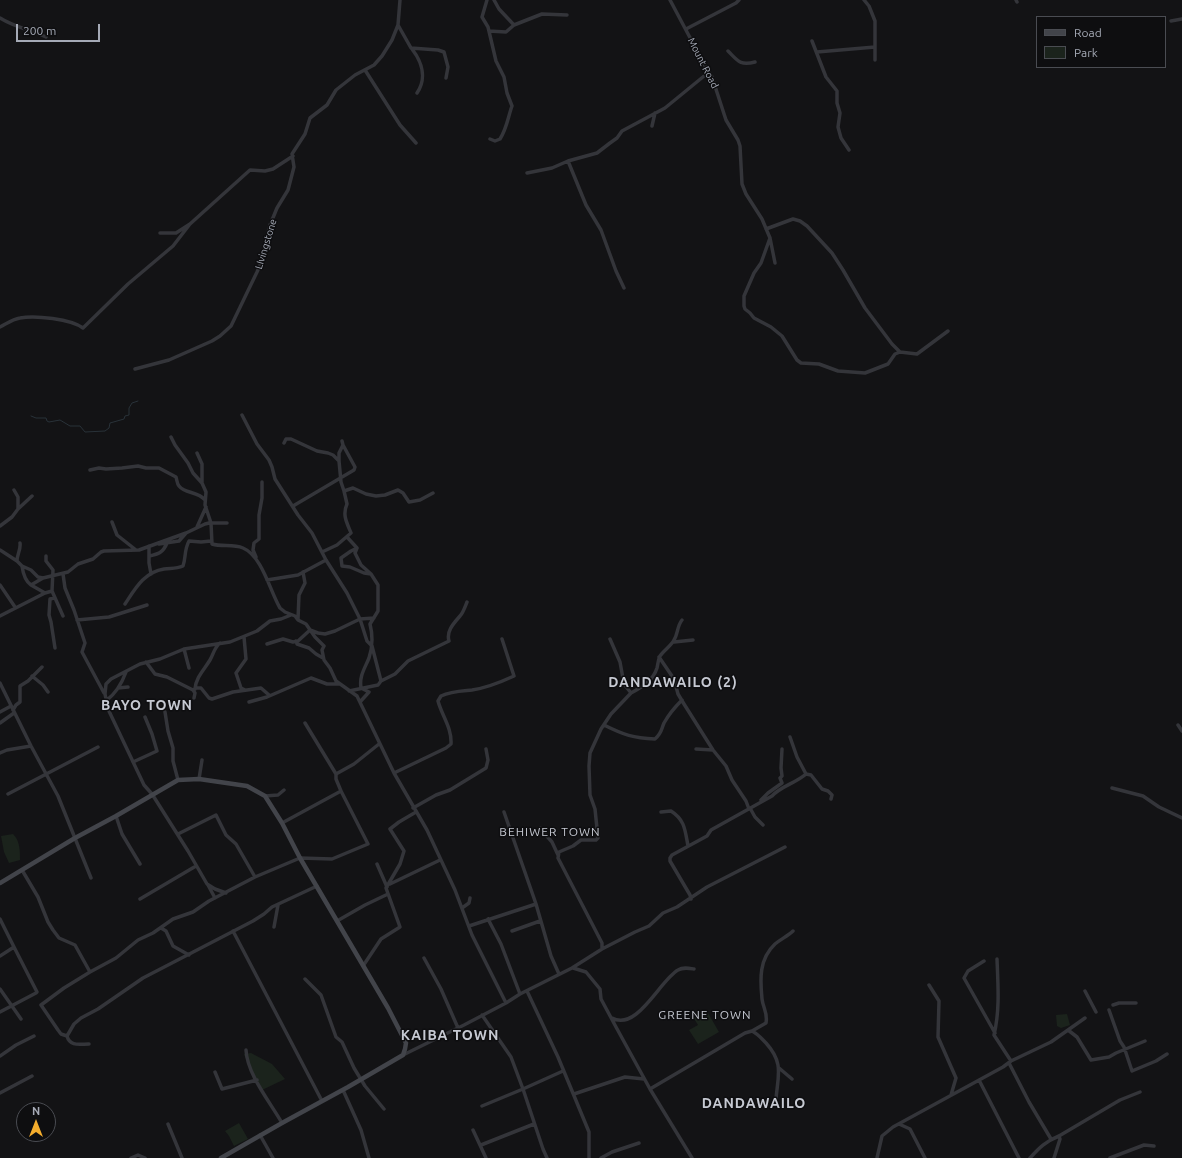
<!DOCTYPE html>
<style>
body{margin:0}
#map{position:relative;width:1182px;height:1158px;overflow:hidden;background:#131315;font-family:Ubuntu,sans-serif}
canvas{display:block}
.legend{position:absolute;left:1036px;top:16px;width:130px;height:52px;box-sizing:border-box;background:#0e0e10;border:1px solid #4a4c52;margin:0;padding:5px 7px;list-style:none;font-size:12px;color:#a5aab6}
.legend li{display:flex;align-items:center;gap:8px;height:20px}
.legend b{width:20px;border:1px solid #4a4c52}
.north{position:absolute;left:16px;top:1102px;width:40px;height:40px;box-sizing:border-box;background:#0e0e10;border:1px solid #4a4c52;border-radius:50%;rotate:0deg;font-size:11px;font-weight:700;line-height:16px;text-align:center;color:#a5aab6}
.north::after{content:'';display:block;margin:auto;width:14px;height:18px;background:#f4ad2d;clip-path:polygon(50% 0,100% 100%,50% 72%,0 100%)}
.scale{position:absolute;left:16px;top:24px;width:84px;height:18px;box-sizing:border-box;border:2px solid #a5aab6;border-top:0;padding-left:5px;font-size:12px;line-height:14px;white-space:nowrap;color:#a5aab6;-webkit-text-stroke:3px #0e0e10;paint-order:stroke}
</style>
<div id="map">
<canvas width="1182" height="1158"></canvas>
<ul class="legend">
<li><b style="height:5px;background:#42444a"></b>Road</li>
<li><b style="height:11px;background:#1b231c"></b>Park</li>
</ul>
<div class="north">N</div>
<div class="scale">200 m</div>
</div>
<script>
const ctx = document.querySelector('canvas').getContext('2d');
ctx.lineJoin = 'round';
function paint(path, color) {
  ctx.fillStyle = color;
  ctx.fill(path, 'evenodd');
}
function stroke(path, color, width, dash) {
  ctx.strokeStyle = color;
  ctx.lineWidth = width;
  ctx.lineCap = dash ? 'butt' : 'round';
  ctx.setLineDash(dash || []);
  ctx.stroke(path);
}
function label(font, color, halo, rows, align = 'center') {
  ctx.font = font + ' Ubuntu,sans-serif';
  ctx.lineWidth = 3;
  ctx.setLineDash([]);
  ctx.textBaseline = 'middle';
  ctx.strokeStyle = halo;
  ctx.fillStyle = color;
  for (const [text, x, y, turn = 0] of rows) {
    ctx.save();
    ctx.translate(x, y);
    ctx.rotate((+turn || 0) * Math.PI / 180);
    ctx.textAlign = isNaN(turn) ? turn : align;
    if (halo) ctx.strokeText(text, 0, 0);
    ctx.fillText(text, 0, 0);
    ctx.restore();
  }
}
paint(new Path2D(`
 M13,834C20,841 20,850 20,860L9,863L4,852L1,836Z
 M708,1013L719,1032L698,1044L689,1030L698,1025L691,1014Z
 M1067,1014L1070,1025L1061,1028L1057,1026L1056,1015Z
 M251,1053L272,1064L285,1079L262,1090L245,1057L244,1054Z
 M239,1123L248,1139L234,1146L229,1136L225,1131Z`), '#1b231c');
stroke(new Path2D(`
 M31,416L36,418H46L47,421L49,422L60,420L70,426H80L85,432L105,431L109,428L110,423L124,419L125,416L129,415V408L132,403L138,401`), '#293239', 1);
stroke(new Path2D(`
 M487,0L482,17L488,27L496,61L504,77L507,93L512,106C508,117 507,128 500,139L495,141L490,139
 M494,0L499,9L514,25
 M670,0L704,64L712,77L726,120L738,140L740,146L742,184L746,194L762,219L770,238L775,263
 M864,0L869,6L875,21V60
 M1016,0L1017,2
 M0,18C14,27 31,30 46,37
 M1171,21L1182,19
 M398,25L411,48L438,50L444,52L448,67L446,78
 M686,29L736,3L739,0
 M489,31L506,32L514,25L542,14L567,15
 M812,41L826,77L837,91V103L840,113L838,127L841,138L849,150
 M412,49C422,62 427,78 417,93
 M728,51C738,61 740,66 755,62
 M817,52L875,47
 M365,70L400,125L416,143
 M652,126L655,113
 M568,161L586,205L601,230L616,271L624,288
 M527,173L552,168L568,161L597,153L610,143L617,138L622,131L665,108L709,72
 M766,229L793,219L800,221L807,226L832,253L843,270L865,308L892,344L900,352
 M160,233H176L190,224L250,170L265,171L273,169L293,156
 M770,238L761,263L754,273L744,296V306L745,309L750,313L754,318L771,327L782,336L797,360L801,363L819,364L838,371L865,373L888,364L895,354L900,352L917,354L948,331
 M0,327C6,324 13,319 20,318C35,315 71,319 83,328L128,284L173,246L190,224
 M135,369L169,360L212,341L220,336L231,326L257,272L261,263L270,225L277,208L288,190L294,167L292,154L305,134L310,118L327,105L336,90L355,75L374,65L382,56L392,40L398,25L400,0
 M242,415L257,444L269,460L272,467L275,479L298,515L312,533L326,560L347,593L360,619L367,641L372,646L381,681L378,685L349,691
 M171,437L175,445L188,463L193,473L202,483L206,492L205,505L211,523L212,544C222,547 233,544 243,548C262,556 270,591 280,608L285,612L295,616L298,620L306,624L315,637L324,646L322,650L324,660L330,668L336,681L357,696L394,773L427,830L455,890L472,935L506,1003
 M284,443L286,439H291L317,451L328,453L333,455L339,461
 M197,453L202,464V482
 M90,470L99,468L106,469L122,468L138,466L146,468H159L176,477C177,480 177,484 179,486C185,494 198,491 205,500
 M344,491L353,488L366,494L376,496L385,495L398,490L403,493L409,502L420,500L433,493
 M293,506L354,470L355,467L343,445
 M18,509L32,496
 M112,522L117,535L136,550
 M0,526L12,517L18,509V497L14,490
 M197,527L206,507
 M347,537L357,548L355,553L361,565L371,574L378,585V611L370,624C373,636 373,646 369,658C365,668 359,676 361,688L369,692L360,702
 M159,544L179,541L186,533
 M149,546V563L151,574
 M357,548L351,551L341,558L342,566L350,567L364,573L371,574
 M0,550L17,561L22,566L31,570L38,577L43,578L68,572L78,564L93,559L101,552L104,551L139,550L186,533L205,524L209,523H227
 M322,552L337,545L351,533C347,523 342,515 347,504L344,491L341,482L339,461V453L343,445L342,441
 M46,556V561L53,570L52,591L63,616
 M149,556C158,554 163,553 167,543
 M256,557L253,550L254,543L259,539V515L262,498V482
 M17,561C17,554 21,550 20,543
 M22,566C23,573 25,581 31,585L43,578
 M63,574L65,588L74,610L85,643L82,652L104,693
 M267,580L298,575L326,560
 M0,585L15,607
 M31,585L45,593
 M54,598L50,599L49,615L51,622L55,648
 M125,604C135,589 144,572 164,569C171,568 176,569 183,566C186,558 184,550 189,541L201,542L211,541
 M0,616L45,593L52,591
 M298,619L299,595L305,583L303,572
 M77,620L109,617L147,605
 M244,637L246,659L236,673L241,688L245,690
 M296,641L297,644L309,648L316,654L323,658
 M674,642L693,640
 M267,644L283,639L293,642L298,641L310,630L318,633L325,634L335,631L360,619L374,618
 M184,649L189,668
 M659,657L674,679L678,694L684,704L713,750L726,766L732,780L746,801L749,809
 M146,662L155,674L167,677L193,690L195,693L194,698
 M32,676L43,685L48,692
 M381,681L395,674L408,661L449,641C446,631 454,623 460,616C463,613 465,607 467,602
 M0,683L31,746L58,796L91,878
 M118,688L128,687
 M195,688H201L209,698L212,699L233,692L261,688L269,695
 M195,689C196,677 204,670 210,660C214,653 214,648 220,643
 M631,693C642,687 653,681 657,668C658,664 658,660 660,656C664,650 671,646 674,640C678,634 677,626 682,620
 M106,701C115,694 122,683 126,672
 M249,702L267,697L311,678L327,684H340
 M13,710L16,705L20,702V686L28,681L42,667
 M0,712L11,706
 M165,712L168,731L173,748V761L178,780
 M0,723L14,713
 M305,723L336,774V779L341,791
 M604,725C624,735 633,738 655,739C662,733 661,730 664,723C669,714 675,707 682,700
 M1178,725L1182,731
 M790,737L797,757L806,774L811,775L822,789L828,791L832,795L831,799
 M696,749L713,750
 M0,753L7,750L31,746
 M133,762L157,751L152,734L145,717
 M394,773L446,748L451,744C452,728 442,716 438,701L441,696C451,691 461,691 472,690C486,688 501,682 514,676L502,639
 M336,774L354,764L379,744
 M199,779L202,760
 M1112,788L1143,796L1159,807L1182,818
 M8,794L98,747
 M265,796L278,795L284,790
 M761,800L768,793L782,783L780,778L782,776L781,768L782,749
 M413,808L436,795L450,790L486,768L488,760L486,749
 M750,808L755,817L763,825
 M504,812L536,904L551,956L559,974
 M661,812L671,811C685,820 685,830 688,846
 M116,816L122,834L140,864
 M540,828L552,842L558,855
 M178,834L216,815L226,835L236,844L255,877
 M377,864L387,887
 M22,870L38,897L48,922L53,930L59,938L75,945L90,972
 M390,884L440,860
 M208,885L215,898
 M226,893L215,889L207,884L188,851L152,794L144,785L108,709L105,694L106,684L111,679L140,664L160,659L184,649L230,642L257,631L270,621L281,619L291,615
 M140,899L196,866
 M691,899L690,895L670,861V858L672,855L707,836L711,830L772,796C781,786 796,783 806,774
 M462,908L469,903L470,898
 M0,919L14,947L0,956
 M488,919L501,944L520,994
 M337,921L365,905L388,894
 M469,926L536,904
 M274,927L278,905
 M161,928L166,931L173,946L189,955
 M233,931L322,1101
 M512,931L540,921
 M602,949V943L558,858L559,852L573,846L581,840H596L598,838L595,809L590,795L589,766L590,753L601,729L611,714L631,693L624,684L620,662L610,639
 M424,958L441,989L458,1028
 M997,959C998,985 1000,1010 994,1035L1011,1061
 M984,961L968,971L964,978L995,1033
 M363,966L381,939L400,927L386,888L400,864L404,851L390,829L399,822L416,812
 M573,968L586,972L600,989L601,999L616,1027L650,1089L692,1158
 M305,979L321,995L336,1037L342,1042L354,1068L365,1086L384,1109
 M929,985L939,1001L938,1037L956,1078L951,1095
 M0,989L21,1019
 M527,991L558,1057L589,1132V1158
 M1085,991L1096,1012
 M1113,1005L1119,1003H1136
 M1109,1010L1120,1041L1124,1047L1132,1071L1156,1061L1167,1054
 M0,1012L36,993L37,992L14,947
 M482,1015L511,1057L523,1089L563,1071
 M612,1018C637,1032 660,980 678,970C683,967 688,968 694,969
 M1068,1030L1077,1037L1091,1060L1109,1057L1116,1053L1145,1041
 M752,1031L766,1023C768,1013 763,1008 762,999C760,979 759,959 775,944C781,939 788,936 793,931
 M67,1036L61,1034L58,1030L41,1005L64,988L90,972L116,958L138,940L153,933L173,919L193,912L209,901L255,877L300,858L332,859L368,844L341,791L282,823
 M89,1044C80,1044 70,1047 67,1036L74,1024L81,1018L98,1009L143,978L253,921L264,914L272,907L317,886
 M246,1050C247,1074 270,1102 282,1123
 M403,1055L464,1025L506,1003L520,994L572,968L602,949L635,932L649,926L663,913L677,907L707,887L785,847
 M0,1056L16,1045L34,1036
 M1009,1063L1029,1102L1051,1139
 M779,1068L792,1079
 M215,1072L222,1089L257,1080
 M979,1080L1019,1158
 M650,1089L745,1033L752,1031C758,1034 761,1038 766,1043C784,1063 778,1075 776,1099
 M343,1090L361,1130L369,1158
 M0,1093L32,1076
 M574,1094L625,1077L644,1079
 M482,1106L523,1089L543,1149L547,1158
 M168,1124L182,1158
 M899,1124L910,1129L925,1158
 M473,1130L486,1158
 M260,1135L273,1158
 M481,1145L534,1124
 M131,1158L138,1155L145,1158
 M601,1158L612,1152L639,1143
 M877,1158L882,1136L893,1127L1003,1067L1011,1061L1051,1042L1085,1018
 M1030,1158C1039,1148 1046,1141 1059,1136L1120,1100L1140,1092
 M1054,1158L1060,1139L1059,1136
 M1110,1158L1144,1145L1154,1146`), '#34353a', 3.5);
stroke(new Path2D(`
 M0,883L75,838L116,816L178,780L199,779L247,786L265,796L282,823L300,858L388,1008L406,1043L405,1049L403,1055L348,1087L282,1123L221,1158`), '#42444a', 4.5);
label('10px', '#a5aab6', '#0e0e10', [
 ["Mount Road",703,63,63],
 ["LIvingstone",266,244,-73]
]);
ctx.letterSpacing = '1px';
label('12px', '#c6c9d2', '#0e0e10', [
 ["BEHIWER TOWN",550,832],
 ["GREENE TOWN",705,1015]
]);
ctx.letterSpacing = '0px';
ctx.letterSpacing = '1px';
label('bold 14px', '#c6c9d2', '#0e0e10', [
 ["DANDAWAILO (2)",673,682],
 ["BAYO TOWN",147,705],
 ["KAIBA TOWN",450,1035],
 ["DANDAWAILO",754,1103]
]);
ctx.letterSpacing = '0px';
</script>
